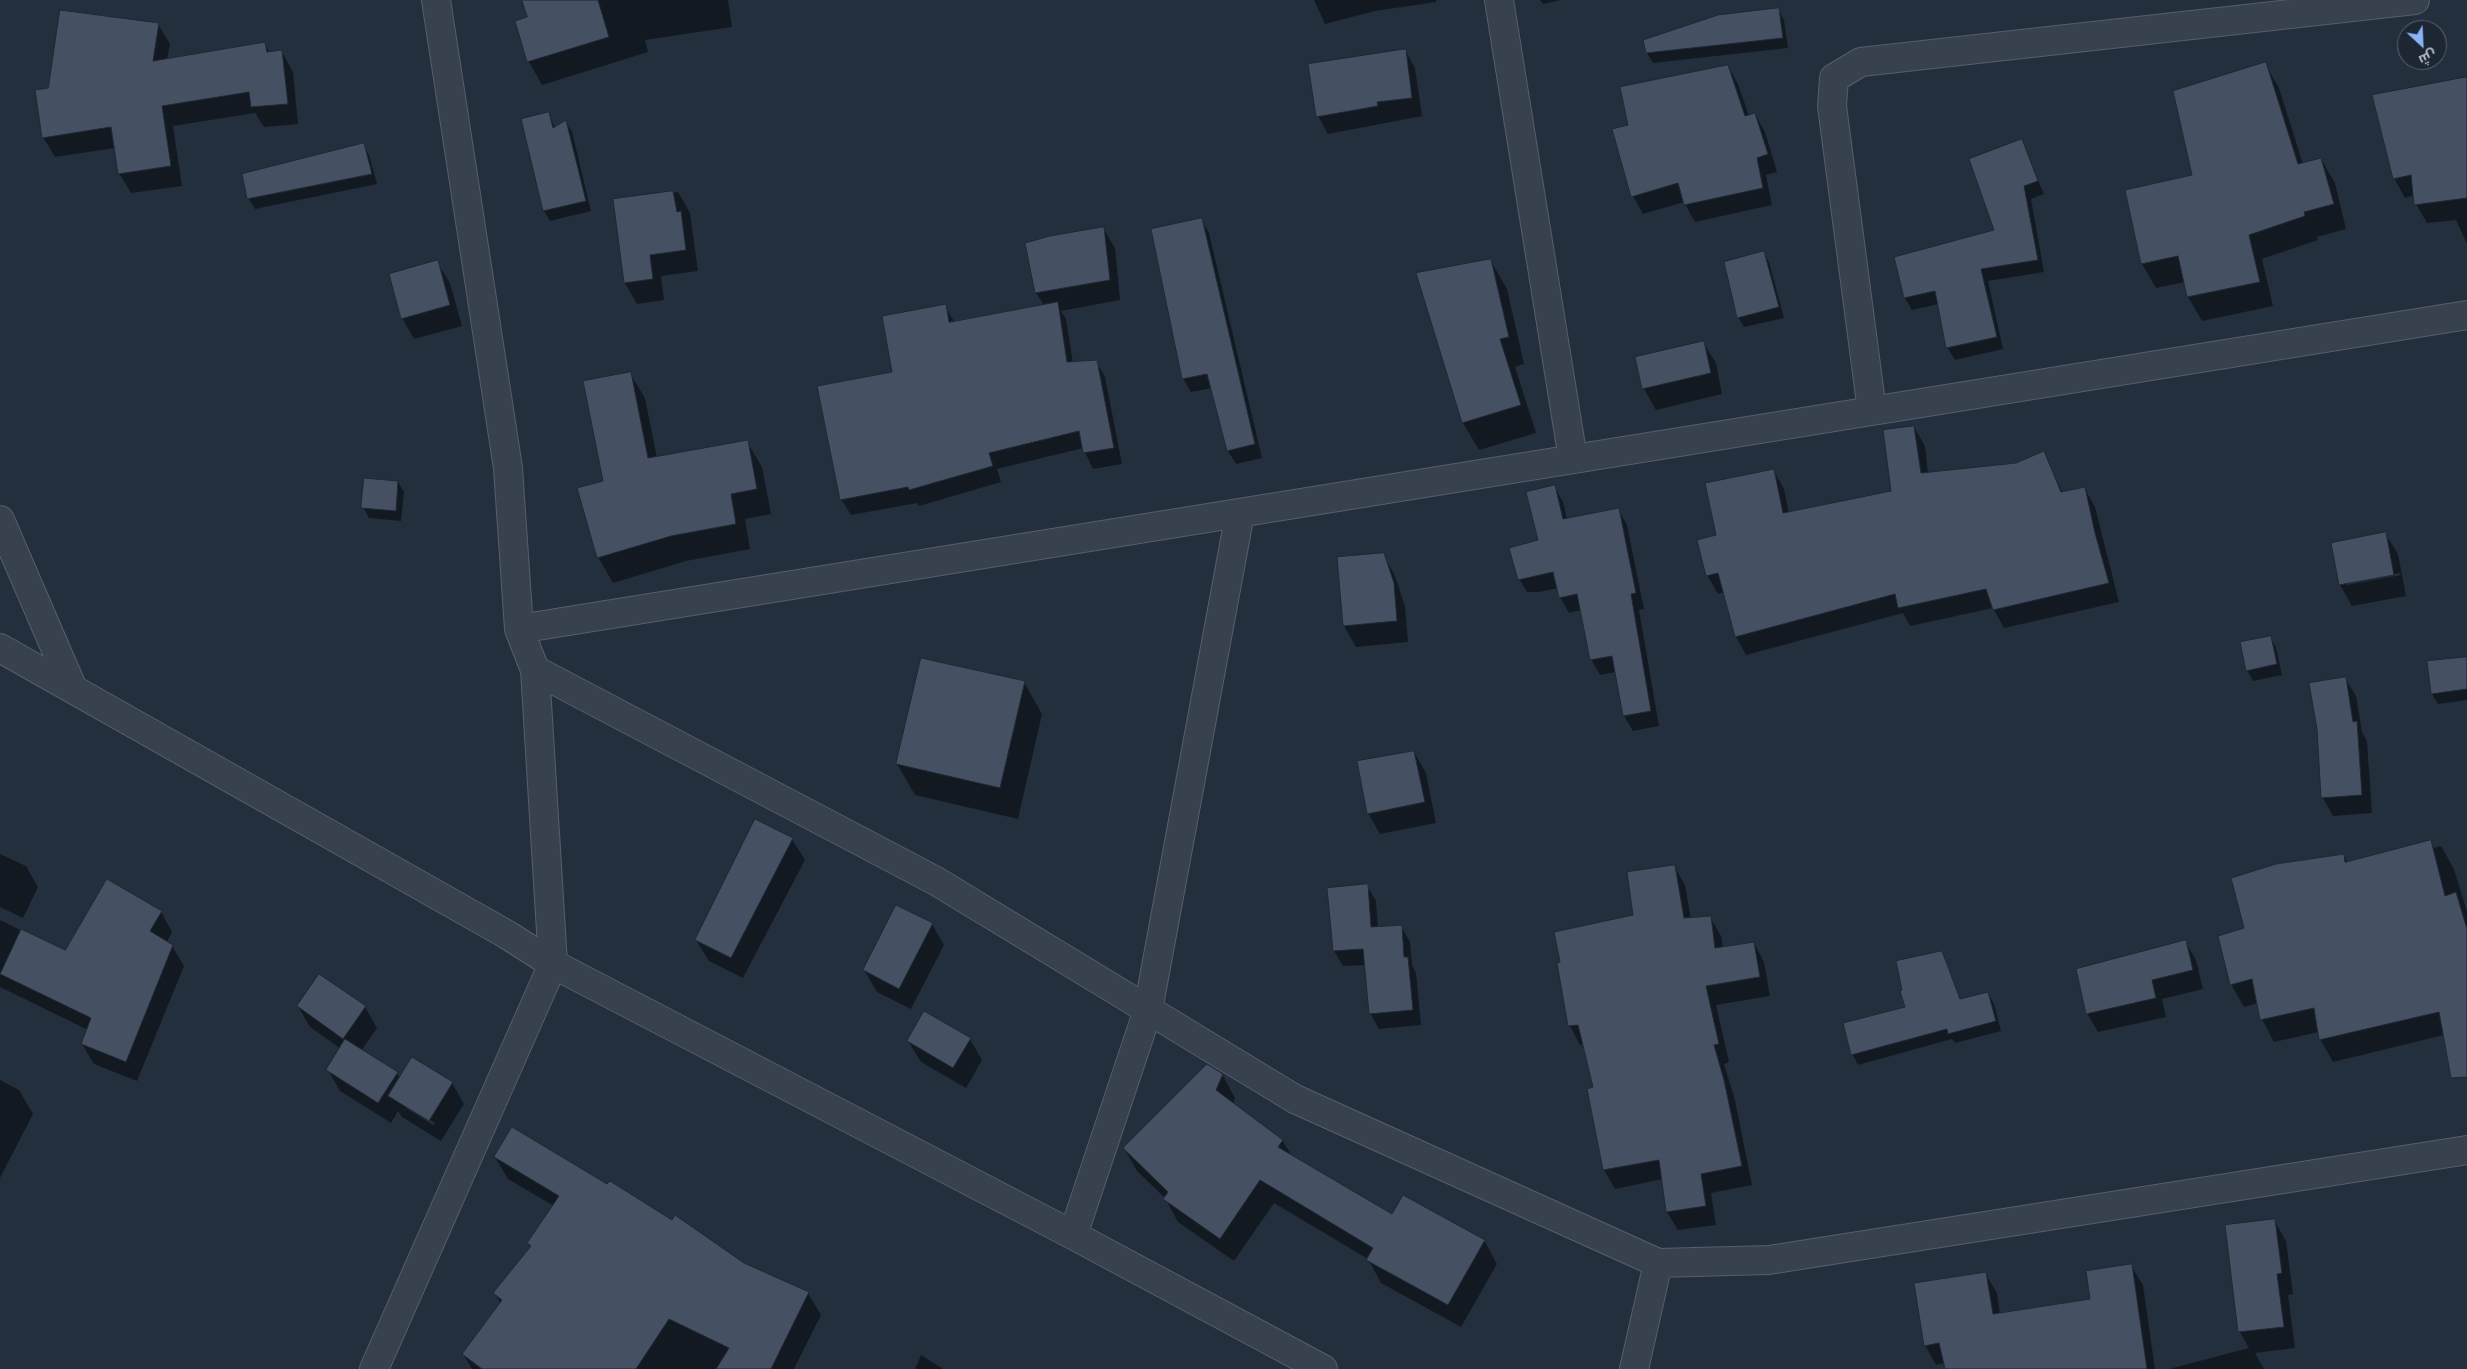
<!DOCTYPE html>
<meta charset="utf-8">
<style>
body{margin:0}
#map{position:relative;width:2467px;height:1369px;overflow:hidden;background:#242f3e;font-family:"Public Sans",Cairo,sans-serif}
canvas{display:block}
.north{position:absolute;left:2397px;top:20px;width:50px;height:50px;box-sizing:border-box;background:#1d2633;border:1px solid #59626f;border-radius:50%;rotate:155deg;font-size:14px;font-weight:700;line-height:20px;text-align:center;color:#b4bcc9}
.north::after{content:'';display:block;margin:auto;width:18px;height:22px;background:#8ab4f8;clip-path:polygon(50% 0,100% 100%,50% 72%,0 100%)}
</style>
<div id="map">
<canvas width="2467" height="1369"></canvas>
<div class="north">ش</div>
</div>
<script>
const ctx = document.querySelector('canvas').getContext('2d');
ctx.lineJoin = 'round';
function paint(path, color) {
  ctx.fillStyle = color;
  ctx.fill(path, 'evenodd');
}
function stroke(path, color, width, dash) {
  ctx.strokeStyle = color;
  ctx.lineWidth = width;
  ctx.lineCap = dash ? 'butt' : 'round';
  ctx.setLineDash(dash || []);
  ctx.stroke(path);
}
paint(new Path2D(`
 M523,0H728L732,27L645,40L648,52L542,85L529,62L517,22L529,18Z
 M1314,0H1436V2L1375,11L1325,24Z
 M1540,0H1561L1543,4Z
 M1778,9L1784,20L1788,48L1653,63L1647,53Z
 M158,24L170,44L167,60L265,44L270,53L282,52L293,72L298,124L264,127L255,113L173,126L182,186L131,193L119,173L115,148L55,157L43,137L50,89Z
 M1405,50L1415,68L1422,116L1328,134L1318,116Z
 M2265,64L2279,88L2303,164L2321,159L2335,183L2346,229L2317,237L2318,240L2262,259L2273,306L2202,321L2188,297L2185,282L2156,288L2142,264L2126,190L2194,176Z
 M1728,66L1738,84L1749,116L1755,114L1765,132L1777,172L1766,175L1772,205L1695,222L1684,202L1643,214L1633,196L1630,126Z
 M2467,78V244L2456,220L2427,223L2416,204L2415,195L2405,198L2394,178Z
 M549,113L555,128L566,122L572,132L591,211L550,221L544,211L522,120Z
 M2021,141L2044,194L2031,199L2044,272L1988,281L2003,349L1955,360L1947,347L1939,304L1912,310L1905,298L1996,231Z
 M363,145L369,155L377,184L255,209L249,199L243,175Z
 M678,192L690,213L698,271L661,276L664,300L637,304L625,283L614,200Z
 M1201,219L1209,233L1262,458L1236,464L1228,451L1212,388L1191,392L1183,378Z
 M1103,228L1115,248L1120,300L1061,311L1066,319L1073,363L1096,361L1105,377L1122,464L1093,469L1083,448L997,469L1001,482L919,506L917,503L851,515L841,499L893,373L945,306L955,323L1044,305L1036,293L1026,244Z
 M1763,252L1769,262L1784,318L1744,327L1738,317Z
 M1491,261L1507,289L1524,364L1515,367L1536,433L1479,450L1463,423L1417,274Z
 M437,262L450,283L462,326L414,339L402,318Z
 M1703,342L1716,363L1722,394L1656,410L1644,389L1636,358Z
 M630,373L645,398L657,458L747,442L762,467L771,514L745,519L750,549L686,561L613,583L598,557L604,482Z
 M1914,427L1925,446L1928,473L2016,464L2043,453L2063,493L2085,489L2095,507L2119,602L2004,628L1993,608L1910,626L1903,613L1746,655L1736,637L1724,592L1718,594L1707,575L1717,536L1774,471L1784,489L1789,513L1893,492Z
 M398,482L404,492L401,521L369,518L363,507Z
 M1554,486L1563,502L1567,519L1618,509L1627,525L1644,609L1639,610L1659,726L1633,731L1624,716L1616,672L1600,675L1591,659L1581,610L1569,613L1560,597L1558,588L1539,592H1527L1518,577L1539,541Z
 M2385,533L2398,554L2406,596L2352,606L2340,585L2332,544ZM2400,573L2401,575L2346,585V583Z
 M1383,554L1395,576L1405,606L1408,642L1356,647L1344,626Z
 M2270,637L2276,647L2282,675L2253,681L2247,670Z
 M2467,660V700L2438,704L2432,694Z
 M2345,678L2356,696L2362,732L2367,741L2372,813L2333,816L2323,798L2318,729Z
 M1024,682L1042,714L1018,819L915,795L897,764Z
 M1414,752L1426,773L1436,823L1380,834L1368,813Z
 M792,839L805,860L743,978L709,961L696,940Z
 M2430,842L2434,848L2441,846L2454,869L2467,912V1065L2444,1035L2333,1062L2320,1039L2319,1032L2274,1042L2262,1019L2258,1003L2244,1007L2231,984L2245,929L2343,855L2348,862Z
 M0,854L26,866L38,887L23,918L0,907Z
 M1674,866L1685,885L1691,919L1710,917L1721,936L1723,948L1754,943L1764,962L1770,996L1716,1005L1729,1062L1724,1064L1735,1100L1752,1185L1711,1193L1716,1225L1678,1230L1667,1212L1663,1179L1615,1189L1604,1170L1589,1090L1594,1088L1584,1044L1580,1045L1570,1026L1558,964L1635,916Z
 M1367,886L1376,901L1378,928L1401,926L1410,942L1412,965L1416,973L1421,1025L1379,1029L1370,1013L1366,965L1343,966L1334,951Z
 M161,912L172,932L167,942L172,946L184,966L137,1081L94,1064L82,1044L88,1030L0,987V920L66,952Z
 M932,924L944,945L911,1009L877,992L864,970Z
 M2185,941L2196,960L2203,989L2162,999L2166,1017L2098,1032L2087,1013Z
 M1941,952L1961,1000L1988,993L1994,1004L2001,1031L1955,1043L1952,1039L1858,1065L1853,1055L1844,1024L1907,1008Z
 M298,1006L365,1007L377,1028L361,1051L397,1073L400,1079L452,1083L464,1104L441,1141L402,1117L398,1111L391,1123L340,1091L328,1070L341,1049L310,1027ZM406,1105L435,1123L433,1125L406,1108Z
 M970,1039L982,1060L966,1088L921,1062L908,1041Z
 M1222,1074L1235,1098L1233,1104L1282,1140L1292,1156L1392,1216L1484,1240L1497,1264L1461,1327L1381,1283L1368,1259L1274,1203L1234,1261L1178,1222L1165,1198L1137,1171L1124,1148Z
 M0,1080L19,1090L33,1114L0,1178Z
 M495,1157L808,1293L821,1315L794,1369H472L463,1354L501,1304L495,1293L531,1248L528,1243L554,1206L508,1179Z
 M2274,1220L2286,1241L2293,1294L2288,1295L2295,1348L2255,1353L2264,1369H2169L2249,1348L2240,1332L2226,1227Z
 M2131,1266L2143,1285L2155,1369H1946L1945,1363L1936,1365L1925,1345L1985,1273L1997,1293L2000,1314L2092,1300Z
 M921,1355L943,1369H915Z`), '#0007');
const building = new Path2D(`
 M522,0H598L609,37L527,62L515,21L527,17Z
 M1779,8L1783,38L1646,53L1643,40L1718,15Z
 M60,10L159,23L153,61L265,42L267,52L282,50L288,104L251,107L249,92L162,106L171,166L118,174L111,127L42,138L35,90L48,88Z
 M1406,49L1412,98L1377,102L1378,106L1316,117L1308,64Z
 M2266,62L2298,164L2321,158L2334,204L2304,212L2305,216L2249,235L2260,282L2187,297L2178,256L2141,264L2125,190L2192,175L2173,91Z
 M1728,65L1745,116L1755,113L1768,154L1757,158L1763,188L1684,205L1678,183L1631,197L1612,129L1628,125L1620,87Z
 M2467,77V198L2414,205L2411,175L2393,179L2372,95Z
 M549,112L553,128L566,120L586,201L543,211L521,119Z
 M2022,139L2038,181L2024,186L2038,260L1981,269L1997,337L1946,348L1935,291L1904,298L1894,257L1994,230L1969,159Z
 M364,143L372,174L247,199L242,174Z
 M673,191L677,212L681,211L686,250L650,255L653,279L624,283L613,199Z
 M1202,218L1255,444L1227,451L1207,374L1182,379L1151,229Z
 M1104,227L1110,280L1035,293L1025,243L1050,236Z
 M1764,251L1779,307L1737,318L1724,262Z
 M1491,259L1509,337L1500,339L1521,405L1462,423L1416,273Z
 M438,260L450,305L401,319L389,274Z
 M1058,302L1067,362L1097,360L1114,448L1083,453L1079,431L989,453L993,466L909,490L908,487L840,500L817,386L892,372L882,316L946,304L949,322Z
 M1704,341L1711,373L1642,389L1635,357Z
 M631,372L648,458L748,440L757,489L731,494L736,524L671,536L597,558L577,488L603,481L583,381Z
 M1914,426L1921,473L2016,463L2044,451L2061,492L2085,487L2095,533L2109,583L1993,610L1986,589L1898,608L1895,594L1735,637L1718,573L1706,576L1697,540L1716,535L1705,483L1774,469L1783,513L1891,491L1883,430Z
 M364,478L398,481L396,511L361,508Z
 M1555,485L1563,519L1619,508L1636,593L1631,594L1651,711L1623,716L1612,656L1590,660L1577,594L1559,598L1553,572L1518,580L1509,548L1538,540L1526,492Z
 M2386,532L2394,575L2339,585L2331,543Z
 M1384,553L1394,583L1397,621L1343,626L1337,557Z
 M2271,636L2277,664L2246,671L2240,642Z
 M2467,657V689L2431,694L2427,661Z
 M921,658L1025,681L1000,788L896,764Z
 M2346,677L2353,722L2357,721L2362,795L2321,798L2317,729L2309,683Z
 M1414,751L1425,802L1367,814L1357,761Z
 M755,819L793,838L731,958L695,940Z
 M2431,840L2445,896L2456,892L2467,929V1077L2451,1078L2439,1012L2319,1040L2314,1008L2260,1020L2252,979L2230,985L2218,936L2244,928L2231,878L2276,864L2344,854L2345,862Z
 M1675,865L1684,918L1711,916L1715,948L1754,942L1760,977L1706,986L1719,1044L1714,1045L1724,1080L1742,1166L1701,1174L1706,1206L1666,1212L1659,1160L1603,1170L1587,1089L1593,1087L1578,1025L1568,1026L1557,963L1560,962L1554,932L1633,915L1627,872Z
 M107,879L162,911L150,931L173,945L126,1062L81,1044L91,1018L0,974L21,929L65,950Z
 M1368,884L1371,927L1402,925L1404,957H1408L1413,1010L1369,1014L1363,949L1333,951L1327,888Z
 M896,905L933,923L899,989L863,970Z
 M2186,940L2193,970L2152,980L2156,998L2086,1014L2076,969Z
 M1942,951L1960,999L1988,992L1996,1021L1948,1034L1947,1029L1851,1055L1843,1023L1905,1007L1900,991L1902,990L1896,961Z
 M319,974L366,1006L343,1039L297,1006Z
 M924,1011L971,1038L953,1068L907,1041Z
 M345,1039L398,1072L378,1103L326,1070Z
 M412,1057L453,1082L429,1121L388,1096Z
 M1207,1064L1223,1074L1216,1090L1283,1140L1278,1147L1392,1214L1403,1195L1485,1240L1448,1305L1366,1260L1373,1248L1260,1180L1220,1239L1163,1199L1168,1192L1123,1148Z
 M512,1127L607,1184L610,1181L672,1220L675,1215L744,1263L809,1292L771,1369H716L729,1348L669,1319L636,1369H482L462,1354L502,1300L493,1293L531,1246L527,1243L559,1196L494,1157Z
 M2275,1219L2282,1273L2277,1274L2284,1327L2238,1332L2225,1225Z
 M2132,1264L2147,1369H1945L1939,1343L1924,1346L1914,1283L1986,1272L1993,1314L2090,1299L2086,1271Z`);
paint(building, '#455162');
stroke(building, '#1f2835', 1);
const street = new Path2D(`
 M1499,0L1573,459
 M1872,411L1832,106L1834,78L1861,62L2415,0
 M0,520L73,689
 M519,629L2467,315
 M0,648L506,934L553,964L1073,1235L1323,1369
 M535,670L936,881L1295,1099L1658,1263L1769,1260L2467,1150
 M1073,1235L1148,1010L1240,513
 M374,1369L553,964L535,670L519,629L508,468L436,0
 M1634,1369L1658,1263`);
stroke(street, '#565f6c', 30);
stroke(street, '#38414e', 28);
</script>
